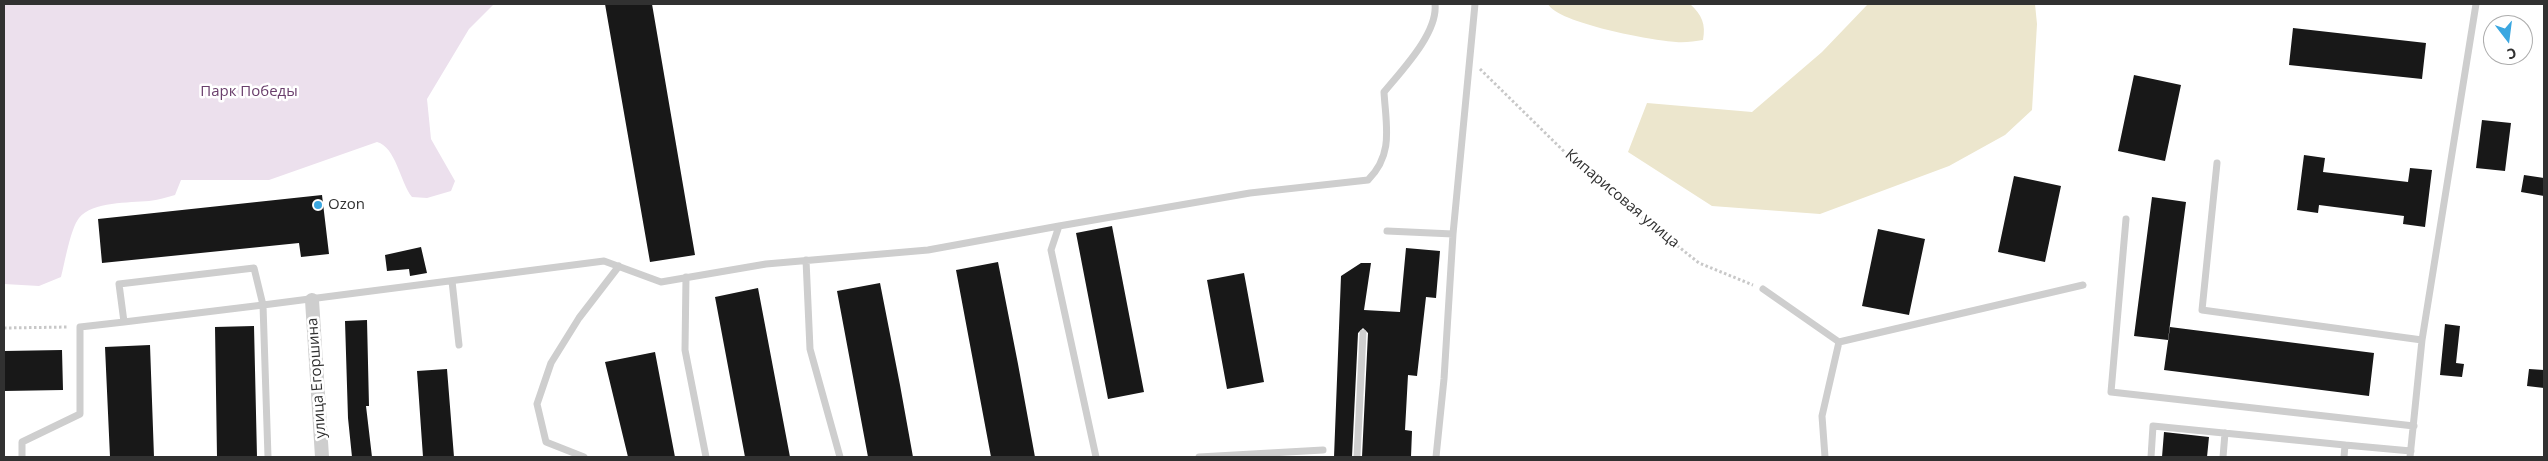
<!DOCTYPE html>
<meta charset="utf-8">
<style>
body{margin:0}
#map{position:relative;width:2548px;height:461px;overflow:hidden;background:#fff;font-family:"Open Sans",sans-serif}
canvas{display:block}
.frame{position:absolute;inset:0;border:5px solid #313131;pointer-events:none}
.north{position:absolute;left:2483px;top:15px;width:50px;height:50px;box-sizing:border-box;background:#fff;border:1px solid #adadad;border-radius:50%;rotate:165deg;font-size:14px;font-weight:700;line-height:20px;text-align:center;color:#313131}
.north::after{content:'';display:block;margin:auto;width:18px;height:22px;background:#3aa7e1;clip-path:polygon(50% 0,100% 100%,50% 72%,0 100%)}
</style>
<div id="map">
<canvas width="2548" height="461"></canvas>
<div class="frame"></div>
<div class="north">С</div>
</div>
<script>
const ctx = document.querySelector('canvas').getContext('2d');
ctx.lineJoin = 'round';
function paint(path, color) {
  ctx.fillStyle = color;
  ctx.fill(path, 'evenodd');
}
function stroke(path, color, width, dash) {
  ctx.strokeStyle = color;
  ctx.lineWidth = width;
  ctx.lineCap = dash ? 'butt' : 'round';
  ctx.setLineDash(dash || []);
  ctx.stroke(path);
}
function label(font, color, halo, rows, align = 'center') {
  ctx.font = font + ' "Open Sans",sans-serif';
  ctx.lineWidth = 5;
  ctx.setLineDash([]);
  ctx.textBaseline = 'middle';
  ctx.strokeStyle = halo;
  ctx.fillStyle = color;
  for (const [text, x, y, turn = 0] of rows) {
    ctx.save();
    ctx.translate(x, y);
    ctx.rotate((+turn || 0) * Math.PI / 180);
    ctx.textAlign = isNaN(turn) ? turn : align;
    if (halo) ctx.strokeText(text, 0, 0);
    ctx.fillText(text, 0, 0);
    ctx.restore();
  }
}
paint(new Path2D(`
 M4,4H494L469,29L427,99L431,139L455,181L451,191L427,198L412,197C400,182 396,147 377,142L269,180H181L175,195C167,197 158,200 149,201C129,203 93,201 79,218C70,230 65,262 61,277L39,286L4,284Z`), '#ece0ed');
paint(new Path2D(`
 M1548,4H1690C1702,15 1706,24 1703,40C1695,41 1685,43 1676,42C1654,41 1557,23 1548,4Z
 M1868,4H2035L2037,24L2032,110L2005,135L1949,166L1820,214L1712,206L1628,152L1647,103L1752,112L1822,52Z`), '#ece6cd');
paint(new Path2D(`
 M605,4H652L695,255L650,262Z
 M2293,28L2426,43L2422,79L2289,65Z
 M2134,75L2181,85L2165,161L2118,151Z
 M2482,120L2511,123L2505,171L2476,168Z
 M2304,155L2325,158L2323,172L2408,182L2410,168L2432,170L2425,227L2403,224L2404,216L2319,205L2318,213L2297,210Z
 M2524,175L2544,178V196L2521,192Z
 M2014,176L2061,186L2045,262L1998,252Z
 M322,195L329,254L301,257L299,243L102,263L98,219Z
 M2152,197L2186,202L2168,340L2134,336Z
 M1112,226L1144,392L1108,399L1076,233Z
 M1878,229L1925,239L1909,315L1862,306Z
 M421,247L427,273L410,276L409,269L387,271L385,255Z
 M1406,248L1440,251L1436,298L1426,297L1417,376L1408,375L1405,430L1412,431L1411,457H1362L1368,333L1363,328L1358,333L1352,457H1334L1341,276L1361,263H1371L1364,310L1400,312Z
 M998,262L1018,364L1035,457H991L956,270Z
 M1244,273L1264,382L1227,389L1207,280Z
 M880,283L900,385L913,457H868L837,291Z
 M758,288L790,457H745L715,297Z
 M367,320L369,406H366L372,457H352L348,418L345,321Z
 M2445,324L2460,326L2456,363L2464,364L2462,377L2440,375Z
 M254,326L257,457H217L215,327Z
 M2170,327L2374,353L2369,396L2164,370Z
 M150,345L154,457H110L105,347Z
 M62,350L63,390L4,391V351Z
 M655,352L675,457H628L605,362Z
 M447,369L454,457H423L417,371Z
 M2529,369L2544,370V388L2527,386Z
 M2164,432L2209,437L2207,457H2162Z`), '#181818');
stroke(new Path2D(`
 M1480,69L1586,173L1699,263L1753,285
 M4,328L69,327`), '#c8c8c8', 3, [2.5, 2.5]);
stroke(new Path2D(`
 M2217,163L2202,310L2422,340
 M2126,219L2111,392L2414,426
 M1387,231L1453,234
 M806,260L810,349L840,457
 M686,277L685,350L706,457
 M452,281L459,345
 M1763,289L1839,342
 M124,322L263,305L268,457
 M1839,342L2083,285
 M2345,445L2411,451
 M22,457V442L80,414V327L124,322L119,284L254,268L263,305L604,261L661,282L766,264L928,250L1059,226
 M584,457L546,442L537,404L551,363L579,318L619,266
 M1096,457L1051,250L1059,226L1250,193L1368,180C1394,154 1386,126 1384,92C1402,70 1438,33 1435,4
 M1199,457L1323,450
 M1357,457L1363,333
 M1436,457L1444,379L1453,234L1475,4
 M1825,457L1822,416L1839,342
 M2151,457L2153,426L2345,445L2344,457
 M2223,457L2225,433
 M2410,457L2422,340L2476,4`), '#cecece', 7);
stroke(new Path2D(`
 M312,300L322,457`), '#cecece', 14);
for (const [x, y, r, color] of [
 [318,205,5,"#3aa7e1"]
]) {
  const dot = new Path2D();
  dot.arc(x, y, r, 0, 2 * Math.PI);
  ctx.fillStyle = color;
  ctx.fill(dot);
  stroke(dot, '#fff', 2);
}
label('15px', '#6a3f6c', '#fff', [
 ["Парк Победы",249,92]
]);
label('15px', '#313131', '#fff', [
 ["Кипарисовая улица",1622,199,40],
 ["улица Егоршина",317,378,-94]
]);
label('15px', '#313131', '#fff', [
 ["Ozon",328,205]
], 'left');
</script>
